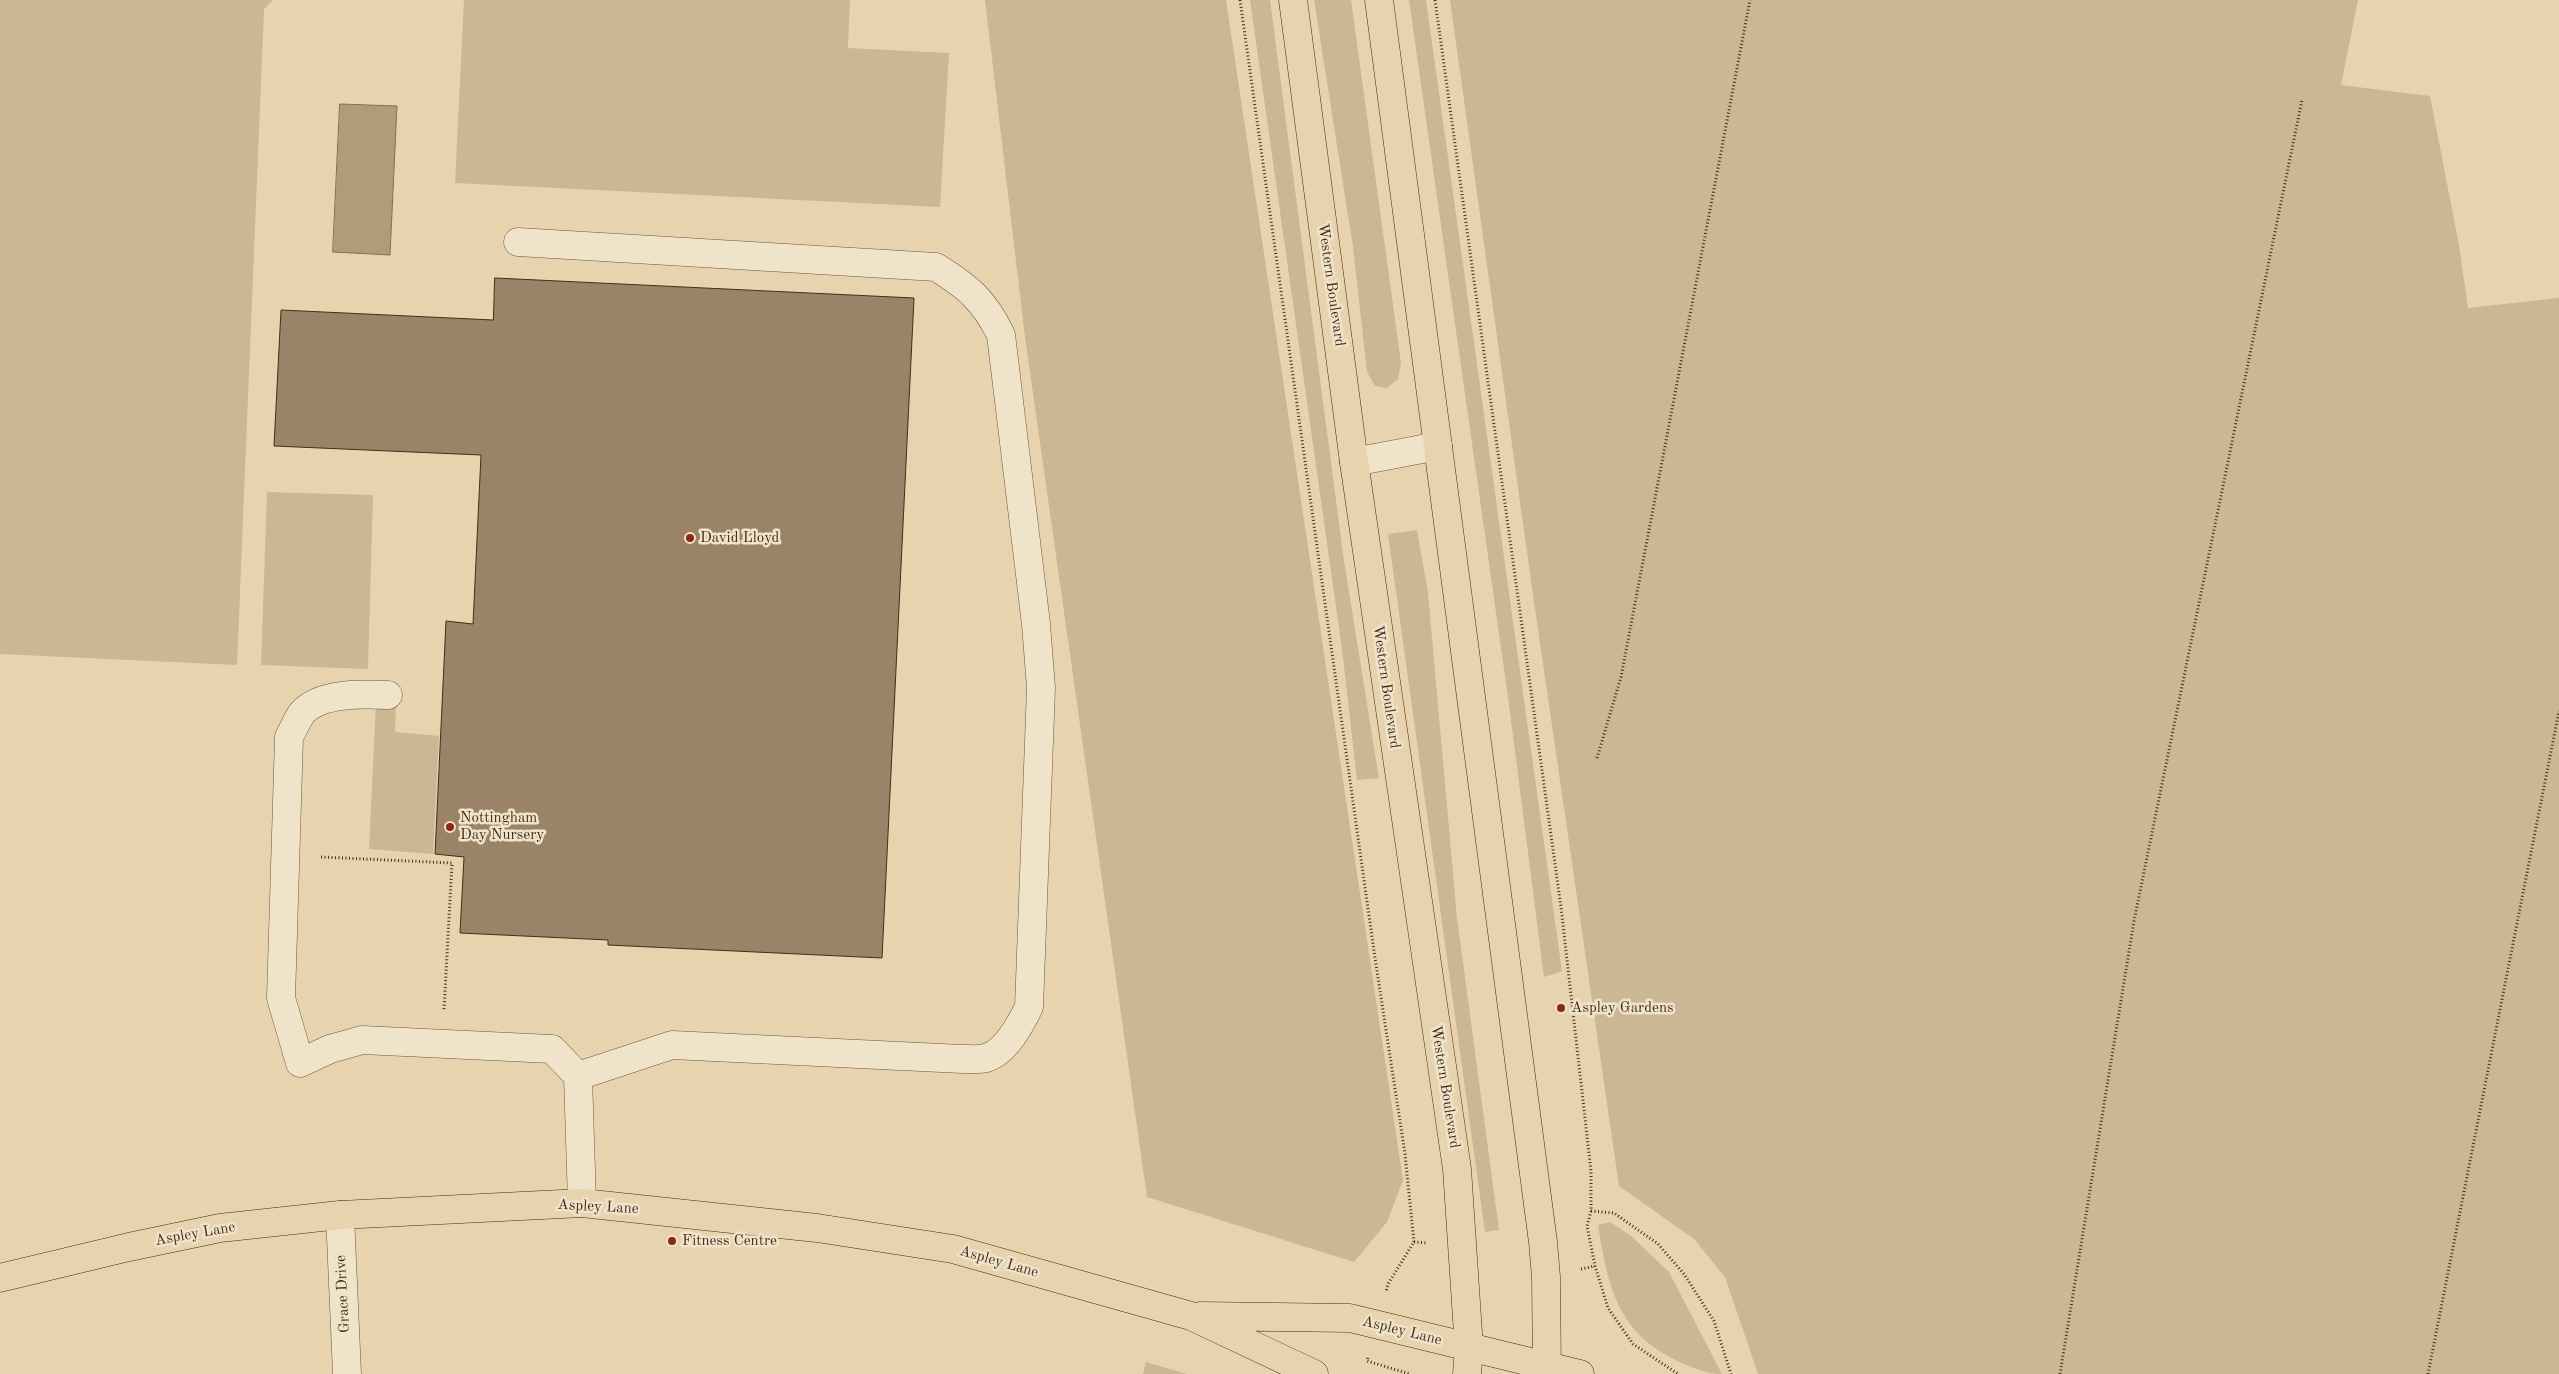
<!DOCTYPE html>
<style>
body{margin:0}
canvas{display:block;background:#e7d4ae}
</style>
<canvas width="2559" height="1374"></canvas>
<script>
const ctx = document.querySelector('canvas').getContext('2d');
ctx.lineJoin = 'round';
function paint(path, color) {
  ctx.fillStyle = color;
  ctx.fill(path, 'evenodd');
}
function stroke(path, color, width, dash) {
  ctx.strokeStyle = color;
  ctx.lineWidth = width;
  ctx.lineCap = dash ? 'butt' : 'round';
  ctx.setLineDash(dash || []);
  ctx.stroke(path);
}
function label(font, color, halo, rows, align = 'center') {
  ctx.font = font + ' "Old Standard TT",serif';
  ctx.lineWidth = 5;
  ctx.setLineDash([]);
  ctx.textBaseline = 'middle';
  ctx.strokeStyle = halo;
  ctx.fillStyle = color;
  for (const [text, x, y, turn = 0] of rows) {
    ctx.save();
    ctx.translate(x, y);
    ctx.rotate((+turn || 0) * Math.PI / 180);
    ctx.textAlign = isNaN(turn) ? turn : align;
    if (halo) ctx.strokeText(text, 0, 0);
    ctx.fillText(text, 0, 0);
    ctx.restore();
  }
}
paint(new Path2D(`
 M0,0H273L264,9L237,665L0,654Z
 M464,0H850L848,48L949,53L940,207L455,183Z
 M985,0H1226L1403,1180L1387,1222L1354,1262L1147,1197L1025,337Z
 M1250,0H1270L1344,561L1379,778L1357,780L1342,649Z
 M1314,0H1351L1401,363L1398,379L1387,388L1375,386L1367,372L1353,247Z
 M1409,0H1426L1562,971L1544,977L1508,697Z
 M1450,0H2358L2341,85L2430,96L2459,245L2468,308L2559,298V1374H1758L1725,1277L1694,1239L1619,1186L1532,588Z
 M267,492L373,495L368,669L261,665Z
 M1417,530L1428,593L1457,918L1499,1230L1485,1232L1388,534Z
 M376,703L396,704L395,732L439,736L433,854L369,849Z
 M1610,1222L1630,1235L1669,1272L1722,1374C1706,1374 1696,1369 1682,1363C1618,1335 1608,1288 1598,1225Z
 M1146,1362L1187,1374H1143Z`), '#ccb795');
const water = new Path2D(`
 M340,104L397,106L390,255L333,252Z`);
paint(water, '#b19b7b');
stroke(water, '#876e54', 1);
const building = new Path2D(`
 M495,278L914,298L882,958L608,945V940L460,933L464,857L435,854L446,621L473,624L481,455L274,446L281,310L493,320Z`);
paint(building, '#9a8366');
stroke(building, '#472b19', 1);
const minor = new Path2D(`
 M518,242L936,267C968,287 984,300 1001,335L1036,624L1041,688L1029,1007C1020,1025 1006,1052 986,1058C979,1060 969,1059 962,1059L672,1045L578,1076
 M1354,462L1438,446
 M388,695C364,694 320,692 302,713C297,720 293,730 289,737L281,998L300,1063L330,1049L362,1040L552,1049L578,1076L582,1203
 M340,1215L347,1374`);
const major = new Path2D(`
 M0,1278L129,1247L220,1228L340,1215L582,1203L817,1228L953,1249L1191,1316L1314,1374
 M1200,1316L1350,1318L1580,1374`);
const highway = new Path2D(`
 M1293,0L1354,462L1457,1169L1469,1348L1467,1374
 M1379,0L1543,1242L1546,1277L1547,1374`);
stroke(minor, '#6f553e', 29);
stroke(major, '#472b19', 29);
stroke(highway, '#472b19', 29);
stroke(new Path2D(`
 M1240,0L1375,958L1405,1154L1414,1242L1388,1284L1386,1292
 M1435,0L1561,907L1591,1171V1211L1587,1226L1595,1266L1608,1308L1633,1344L1678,1374
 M1597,758L1621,677L1750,0
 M321,857L452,863L444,1010
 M1591,1211L1614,1213L1658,1244L1684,1274L1714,1321L1731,1374
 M1414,1242L1427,1243
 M1581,1269L1595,1266
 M1368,1358L1367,1361L1410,1374
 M2060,1374L2134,921L2302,100
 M2428,1374L2559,711`), '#472b19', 3, [1, 2.5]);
stroke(minor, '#efe3ca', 28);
stroke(major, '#e7d4ae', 28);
stroke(highway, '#e7d4ae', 28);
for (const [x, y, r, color] of [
 [690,538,5,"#8f2418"],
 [450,827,5,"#8f2418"],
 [1561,1008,5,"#8f2418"],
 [672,1241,5,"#8f2418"]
]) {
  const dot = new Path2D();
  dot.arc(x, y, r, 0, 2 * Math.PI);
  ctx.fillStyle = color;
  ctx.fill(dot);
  stroke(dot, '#efe3ca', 2);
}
label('15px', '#472b19', '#efe3ca', [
 ["Western Boulevard",1331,285,82],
 ["Western Boulevard",1386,687,82],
 ["Western Boulevard",1445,1087,81],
 ["Aspley Lane",598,1207,3],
 ["Aspley Lane",195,1234,-10],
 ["Aspley Lane",999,1262,16],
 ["Grace Drive",343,1294,-93],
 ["Aspley Lane",1402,1331,14]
]);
label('15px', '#472b19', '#efe3ca', [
 ["David Lloyd",700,538],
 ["Nottingham",460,818],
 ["Day Nursery",460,835],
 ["Aspley Gardens",1571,1008],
 ["Fitness Centre",682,1241]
], 'left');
</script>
